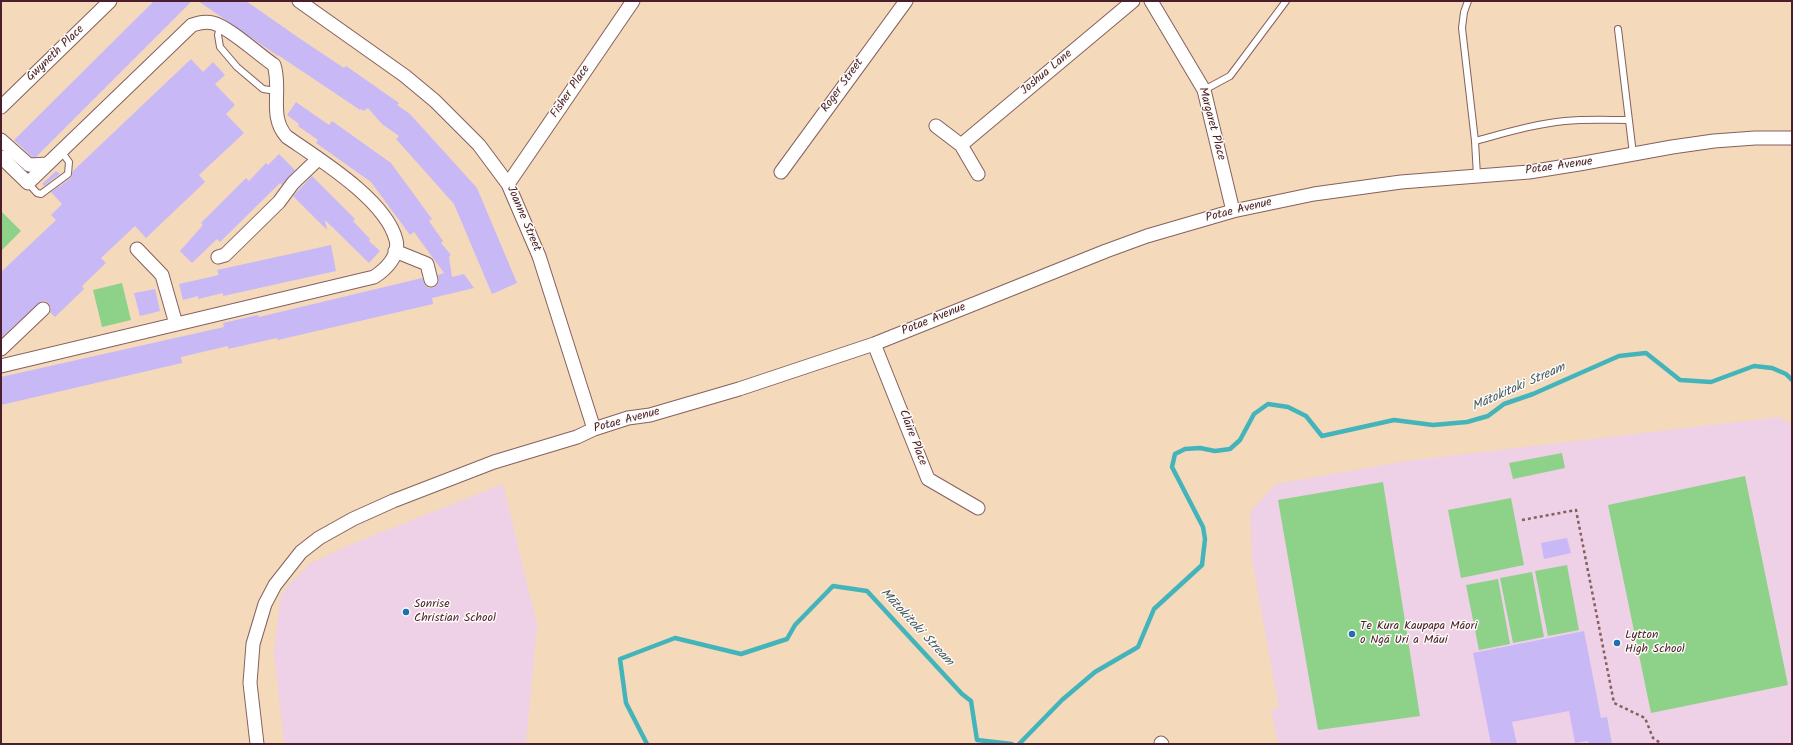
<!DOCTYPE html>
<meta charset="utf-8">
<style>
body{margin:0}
#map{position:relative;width:1793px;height:745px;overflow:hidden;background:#f4d9bb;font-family:Kalam,sans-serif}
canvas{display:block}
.frame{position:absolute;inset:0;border:2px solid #4a1f2b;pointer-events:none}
</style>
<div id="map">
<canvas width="1793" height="745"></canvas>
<div class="frame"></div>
</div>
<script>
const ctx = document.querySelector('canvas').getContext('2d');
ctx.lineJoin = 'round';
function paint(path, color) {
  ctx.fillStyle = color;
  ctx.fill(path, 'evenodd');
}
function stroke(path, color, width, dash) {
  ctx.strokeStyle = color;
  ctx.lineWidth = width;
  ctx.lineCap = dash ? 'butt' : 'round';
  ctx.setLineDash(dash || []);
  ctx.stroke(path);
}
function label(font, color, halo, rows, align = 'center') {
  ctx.font = font + ' Kalam,sans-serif';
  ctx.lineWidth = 3;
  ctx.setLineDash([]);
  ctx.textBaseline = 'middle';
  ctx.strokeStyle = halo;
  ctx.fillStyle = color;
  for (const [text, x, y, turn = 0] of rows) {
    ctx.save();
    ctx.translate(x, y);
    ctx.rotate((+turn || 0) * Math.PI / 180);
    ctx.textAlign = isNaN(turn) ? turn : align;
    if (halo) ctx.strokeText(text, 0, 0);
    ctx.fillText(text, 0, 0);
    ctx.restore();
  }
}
paint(new Path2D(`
 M1779,417L1792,424V744H1278L1271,709L1279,708L1252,560L1250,512L1276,484L1406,461Z
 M503,484L537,625L526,744H284L274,653L280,599L286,588L309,564L352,544Z`), '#eed0e7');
paint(new Path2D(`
 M1,211L21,231L1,251Z
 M122,283L131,320L102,327L93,290Z
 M1562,453L1565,468L1513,479L1509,463Z
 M1745,476L1788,685L1651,713L1608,505Z
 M1383,482L1420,716L1318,730L1278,500Z
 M1511,498L1524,565L1461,578L1448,510Z
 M1567,565L1579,630L1548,636L1535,571Z
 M1532,572L1544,637L1513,643L1500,578Z
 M1498,579L1510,644L1479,650L1466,585Z`), '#8ed28a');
stroke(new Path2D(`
 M647,744L626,703L620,659L675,638L741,654L787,639L795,625L833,586L867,591L962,694L971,701L977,740L1012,744
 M1019,744L1062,700L1095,672L1138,647L1154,609L1202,565L1205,539L1203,527L1172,467L1175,454L1185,449L1200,448L1215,451L1230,449L1240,440L1254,414L1268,404L1288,407L1306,416L1322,436L1394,420L1433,425L1467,422L1488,416L1504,404L1533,394L1619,356L1646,353L1680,380L1711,382L1754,366L1772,368L1786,374L1792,380`), '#44b4bb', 4.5);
paint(new Path2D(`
 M154,1H192L36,157H32L14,140Z
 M198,1H246L299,38L344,68L346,66L399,103L397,105L410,114L477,188L517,283L492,294L454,204L396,139L399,136L382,124L368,108L364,111L361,109L360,110L278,55V56Z
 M191,59L203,72L213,62L225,75L215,84L235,105L226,114L244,133L199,175L205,182L146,238L135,226L101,258L106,263L82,286L84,289L55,317L50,312L51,308L49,304L46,301H41L1,338V272L56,220L51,215L62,204L51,192L71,178L73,171Z
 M296,102L329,125L332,121L391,163L432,219L429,221L443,241L441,243L451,255L449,257L452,277L464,274L474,288L432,298L433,304L278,340L277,338L228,349V346L181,357L182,363L1,405V377L224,327L223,323L258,315L259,317L422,278L425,285L428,288H433L437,285L439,282L438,275L444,273L414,232L410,235L371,182L316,143L318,140L298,126L299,124L287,115Z
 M279,154L295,170L282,185L280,183L220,242L217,239L192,263L180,251L203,225L201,223L246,178L249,181L266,163L268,165Z
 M56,171L60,174L44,186L42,184Z
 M312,176L355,219L353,221L370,239L369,241L380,251L369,263L325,220L327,230L293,196Z
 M331,245L336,271L223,296V293L198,299V296L183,300L179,284L219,275L217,270Z
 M155,289L160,311L140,316L134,293Z
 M1567,538L1571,553L1544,559L1541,543Z
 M1584,631L1601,718L1607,717L1612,744H1589L1588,741L1575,743L1569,711L1512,722L1517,744H1491L1473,653Z`), '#c8b9f6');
const lane = new Path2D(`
 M1468,1L1464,12L1462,28L1475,141L1477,176
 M220,27L218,35L220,47L237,67L263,89L276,91
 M1618,29L1633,154
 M1204,90L1230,76L1286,1
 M1475,141C1505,133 1534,124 1565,121C1586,119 1607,120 1628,120
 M28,183L37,193L41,194L68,174L69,162L61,151`);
const street = new Path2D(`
 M299,1L405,76L435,101L479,145L508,184L539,256L594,429
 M1151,1L1204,90L1233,211
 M1,107L110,1
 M936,126L961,145L978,174
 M1,140L29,165L48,164
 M961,145L1133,1
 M1,157L28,183L192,25C199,23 205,21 213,23C229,27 259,55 274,65C282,89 268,117 287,137C319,159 386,200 396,240C400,256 385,270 374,277L1,366
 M781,172L906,1
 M508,184L633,1
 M137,249L162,275L176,324
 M395,251L427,264L431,280
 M218,257L225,255L279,202L293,183L318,159
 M874,344L928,479L978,508
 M1,349L43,309
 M1161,743L1162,744
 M257,744L250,683L253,644L265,604L275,585L301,552L319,538L353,519L393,501L494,462L577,437L594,429L628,418L650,415L739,389L874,344L1106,251L1147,236L1233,211L1314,194L1401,182L1529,172L1579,164L1672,147L1714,141L1755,138H1792`);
stroke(lane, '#86605d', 8);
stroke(street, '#86605d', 15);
stroke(new Path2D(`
 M1522,520L1576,510L1614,703L1645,718L1653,738L1662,744`), '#86605d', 2.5, [3, 3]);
stroke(lane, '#fff', 6);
stroke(street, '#fff', 13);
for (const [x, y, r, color] of [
 [406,612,4,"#1f6fb2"],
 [1352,634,4,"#1f6fb2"],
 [1617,643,4,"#1f6fb2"]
]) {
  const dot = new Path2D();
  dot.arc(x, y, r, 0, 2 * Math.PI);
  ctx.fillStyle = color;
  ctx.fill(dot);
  stroke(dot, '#fdfcf7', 1.5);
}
label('12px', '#4a1f2b', '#fdfcf7', [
 ["Gwyneth Place",56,54,-44],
 ["Joshua Lane",1047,73,-40],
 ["Roger Street",843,86,-54],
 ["Fisher Place",571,92,-56],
 ["Margaret Place",1211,124,75],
 ["Potae Avenue",1559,167,-8],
 ["Potae Avenue",1239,211,-14],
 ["Joanne Street",523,219,67],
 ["Potae Avenue",934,320,-22],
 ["Potae Avenue",627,421,-15],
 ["Claire Place",912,438,69]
]);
label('12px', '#4a1f2b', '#fdfcf7', [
 ["Sonrise",414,605],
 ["Christian School",414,619],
 ["Te Kura Kaupapa Māori",1360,627],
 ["o Ngā Uri a Māui",1360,641],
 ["Lytton",1625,636],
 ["High School",1625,650]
], 'left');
label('italic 13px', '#485b65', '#fdfcf7', [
 ["Mātokitoki Stream",1519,388,-24],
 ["Mātokitoki Stream",916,628,47]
]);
</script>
